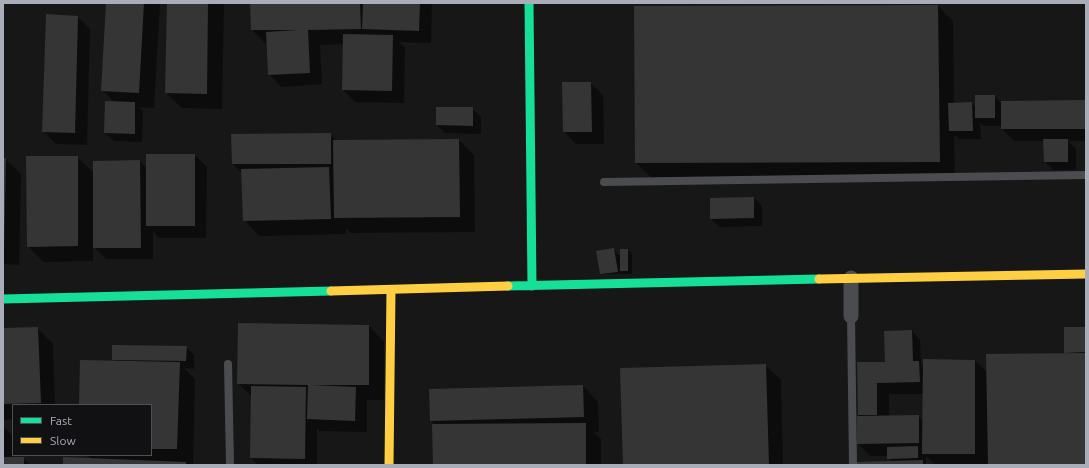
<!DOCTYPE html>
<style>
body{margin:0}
#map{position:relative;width:1089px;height:468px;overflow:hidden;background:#171717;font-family:Ubuntu,sans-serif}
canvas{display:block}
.frame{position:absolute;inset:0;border:4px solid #a8adb8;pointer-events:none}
.legend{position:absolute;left:12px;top:404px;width:140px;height:52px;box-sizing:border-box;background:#111113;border:1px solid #4d4f55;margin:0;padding:5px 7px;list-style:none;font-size:12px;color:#a8adb8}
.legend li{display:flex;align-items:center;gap:8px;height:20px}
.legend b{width:20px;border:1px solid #4d4f55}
</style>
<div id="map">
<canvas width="1089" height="468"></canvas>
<div class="frame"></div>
<ul class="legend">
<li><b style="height:5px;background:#16e098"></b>Fast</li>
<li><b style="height:5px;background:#ffcf43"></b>Slow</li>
</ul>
</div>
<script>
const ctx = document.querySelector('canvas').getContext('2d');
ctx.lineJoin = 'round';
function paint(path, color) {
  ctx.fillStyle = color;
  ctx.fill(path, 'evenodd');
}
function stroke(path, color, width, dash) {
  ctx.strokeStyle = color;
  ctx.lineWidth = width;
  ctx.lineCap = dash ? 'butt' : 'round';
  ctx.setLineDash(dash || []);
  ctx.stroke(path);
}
paint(new Path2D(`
 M107,3H160L154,108L139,107L143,111L142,142L114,141L105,133L114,102L102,90Z
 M168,3H224L222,109L182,108L166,93Z
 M251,3H432L431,43L399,42L405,48L404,103L355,102L343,90L344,44L320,45L322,84L281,87L269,74L268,46L252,30Z
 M938,6L953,21L954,104L972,103L976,108L995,96L1000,102L1086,101V141H1068L1076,149V170H1053L1045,162L1044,141H1014L1002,129V126H984L980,123L981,139H959L954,135L955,177L652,178L636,163Z
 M78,17L90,29L87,145L56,144L43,131Z
 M591,83L603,95L604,144H576L564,131Z
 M437,108H472L481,117V134L445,133L437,125Z
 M330,134L337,141L459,140L474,155L475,232L351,233L346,228V234L259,236L244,220L242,174L233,164Z
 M147,155H195L207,167L206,238H159L153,231V259H106L93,246V261L43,262L28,246L77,157L94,173L140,161L147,169Z
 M3,159H5L21,174L19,265L3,264Z
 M754,198L762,206V226L720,227L711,219Z
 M613,249L621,257L628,250L632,254V274H601Z
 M369,326L384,342V400H367V432L320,431L317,428V465H258L251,458L252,397L238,383Z
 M37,328L53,344L55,405H13V419L3,420V329Z
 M1086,328V465H935L926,456V465H858L892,462L888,456H870L858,444V363L888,362L912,331L920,340L921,364L924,367V360L975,361L988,373L1067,355L1065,352ZM889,394H924L923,421L918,416H889Z
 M186,347L194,355V369L184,368L195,379L193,464L64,465L92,459L87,455H151V405H80L115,362L113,359Z
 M765,365L781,380L783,465H624Z
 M583,386L598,402L599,432H594L601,439V465H434L435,425L431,420Z
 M3,426L13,436L12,458H23L30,465H3Z`), '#0007');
paint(new Path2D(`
 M106,3H144L139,93L101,91Z
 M167,3H208L207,94L165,93Z
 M250,3H360L361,29L308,30L310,73L268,75L266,32L298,30H251Z
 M363,3H420L419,31L362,29Z
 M938,5L940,162L635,163L634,6Z
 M46,14L78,16L75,133L42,132Z
 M343,34L393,35L392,91L342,90Z
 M562,82H591L592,132H563Z
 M975,95H995V118H975Z
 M1086,100V129H1001V101Z
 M105,101L135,102V134L104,133Z
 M972,102L973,131H949L948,103Z
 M436,107H473V126L436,125Z
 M331,133V164H232L231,134Z
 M459,139L460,217L334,218L333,140Z
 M1043,139H1068V162H1044Z
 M146,154H195V226H146Z
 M26,156H78V246L27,247Z
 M3,158H6L4,250H3Z
 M140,160L141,248H93V161Z
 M329,167L331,219L243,221L241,169Z
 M754,197V218L710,219V198Z
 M614,248L618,272L600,274L596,251Z
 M620,249H628V271H620Z
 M238,323L369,325V385H311L356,387L355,421L307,419L308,385L237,384Z
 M38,327L41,403L3,404V328Z
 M1064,327H1086V352L1064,353Z
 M912,330L913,361H905H919L920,382L877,383V415H858L857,362H885L884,331Z
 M112,345L187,346L186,361L112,360Z
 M1086,353V465H988L986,354Z
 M923,359L975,360V454H922Z
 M80,360L180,362L177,449H151V405H79Z
 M766,364L769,465H623L620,368Z
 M583,385L584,417L430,421L429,389Z
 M251,386L306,387L305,459L250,458Z
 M919,415V443L857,444V416Z
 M586,423V465H433L432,424Z
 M918,446V458L887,459V447Z
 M3,457H24V465H3Z
 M63,457L186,462V465H63Z
 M923,460V465H857L856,462Z`), '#353536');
stroke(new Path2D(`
 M604,182L1086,175
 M851,316L853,465
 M228,364L230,465`), '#4b4c50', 8);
stroke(new Path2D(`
 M851,278V316`), '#4b4c50', 15);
stroke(new Path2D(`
 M529,3L532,286
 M508,286L819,279
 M3,299L331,291`), '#16e098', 9);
stroke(new Path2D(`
 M819,279L1086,274
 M331,291L508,286
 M389,465L391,290`), '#ffcf43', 9);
</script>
